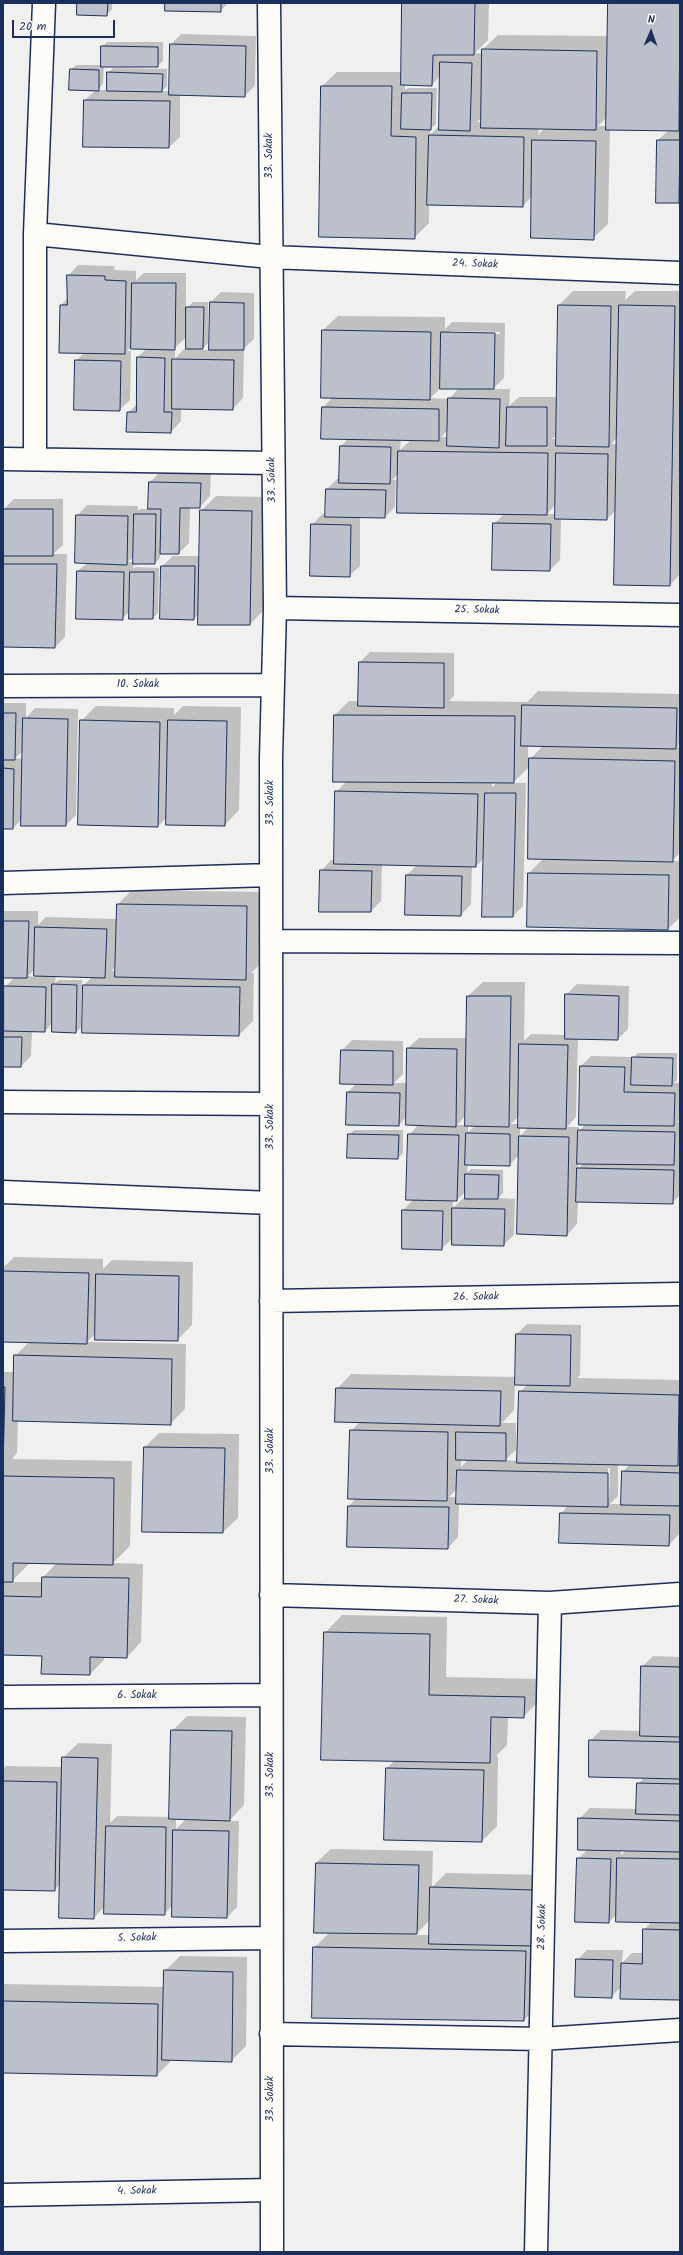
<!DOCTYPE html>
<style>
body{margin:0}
#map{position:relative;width:683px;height:2255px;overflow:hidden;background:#f0f0ee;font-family:Kalam,sans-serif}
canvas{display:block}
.frame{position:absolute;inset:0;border:4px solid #1b2f5e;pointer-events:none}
.north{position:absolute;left:631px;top:12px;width:40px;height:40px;-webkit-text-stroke:3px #fdfcf7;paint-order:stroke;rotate:2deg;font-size:11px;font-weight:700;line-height:16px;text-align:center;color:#1b2f5e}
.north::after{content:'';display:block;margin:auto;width:14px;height:18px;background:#1b2f5e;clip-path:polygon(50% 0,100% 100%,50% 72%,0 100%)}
.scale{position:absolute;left:12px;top:20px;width:103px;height:18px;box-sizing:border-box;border:2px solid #1b2f5e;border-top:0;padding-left:5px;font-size:12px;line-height:14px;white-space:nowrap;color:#1b2f5e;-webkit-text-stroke:3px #fdfcf7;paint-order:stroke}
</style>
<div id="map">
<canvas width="683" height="2255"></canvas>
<div class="frame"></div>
<div class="north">N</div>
<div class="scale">20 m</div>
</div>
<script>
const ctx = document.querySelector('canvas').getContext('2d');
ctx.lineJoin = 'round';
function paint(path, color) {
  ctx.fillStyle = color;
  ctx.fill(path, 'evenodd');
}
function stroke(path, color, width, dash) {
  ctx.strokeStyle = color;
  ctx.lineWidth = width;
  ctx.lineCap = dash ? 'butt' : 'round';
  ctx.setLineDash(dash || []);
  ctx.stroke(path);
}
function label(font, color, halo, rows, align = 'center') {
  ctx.font = font + ' Kalam,sans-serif';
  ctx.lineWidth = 3.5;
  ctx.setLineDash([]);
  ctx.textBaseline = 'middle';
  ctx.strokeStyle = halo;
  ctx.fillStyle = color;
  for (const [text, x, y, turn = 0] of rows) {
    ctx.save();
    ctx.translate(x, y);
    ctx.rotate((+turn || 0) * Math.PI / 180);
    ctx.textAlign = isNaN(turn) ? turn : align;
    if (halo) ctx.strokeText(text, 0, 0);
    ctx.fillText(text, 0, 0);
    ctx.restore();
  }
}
paint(new Path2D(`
 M78,3H112V9L107,15Z
 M166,3H228L220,11Z
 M403,3H489L488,40L475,53H483V49L498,35L608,36L609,3H680V128L678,130H680V201L658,140L669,130L610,129L608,224L593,238L532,196L523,206L429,204V223L414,238L322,86L337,72H402ZM441,75L440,125L430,135V129L436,124L437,88H408L405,90V84L432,85ZM607,117V126H598ZM482,118V122H477ZM539,128H545L538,135Z
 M181,34L256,36L255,85L245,96L180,95V137L169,147L85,146V100L96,90L70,70L76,65H102V47L107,42H163V61L157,66H104L103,84L98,90H108V73L113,68L167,69V86L162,91H170L171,45Z
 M78,265L115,266L114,270L136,271V280L144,273H186V309L193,302H208V343L201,350H210L211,302L221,292L254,293V339L242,350H244L243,398L233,409L181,408V421L171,432L128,413L137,404L138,357L147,348L132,346L127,351H131L130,400L119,410L76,361L85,352L61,305L68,298V276ZM187,336V349H184L175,359V348Z
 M573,291H626L625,300L635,291H680V574L670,585L617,509L607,519L561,518L560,560L550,570L494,524L504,514L399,473L392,480H396L395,507L385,517H360V566L349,576L312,525L322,514L326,515L327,489L337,479H340L341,446L348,439L323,407L333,397L323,330L338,316L445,317V329L452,322L505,323L504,378L493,389H510L509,406L519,397H557L559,305ZM451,331L500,332V334L451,333ZM441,388H459L449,399L430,398ZM448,430V437H441ZM557,435V439H552ZM618,437V444H611ZM401,439L411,440L400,450ZM556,504V514H547Z
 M160,472L211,473L210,496L200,507H190L189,543L179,553H160V558L155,563H134L133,569L136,567L159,568L158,613L153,618L130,611L122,619L78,571L87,563L77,516L87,505L138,506V511L140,509H149L150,482ZM134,556V562H128Z
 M216,496L266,497L264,610L250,624L200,613L194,619L162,566L173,556H200L201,511Z
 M14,499H63V545L53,554H67L65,637L55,647L3,646L4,509Z
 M370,652L454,653V696L449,701L527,702L538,691L680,694V743L677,747H680V853L672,861H680V917L668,929L529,873L544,858L530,759L544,745H528V766H530L513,783H526L523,906L513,916H483L485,857L476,866H472L471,904L461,915L407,875L417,865L382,864L381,901L371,911L321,871L331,860H335L336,792L347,781L335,715L349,701H359L360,662ZM492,782H497L492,787Z
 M3,703H26V718L35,708L78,709L76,815L66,825L23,818L13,828H3ZM24,750V759L15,758Z
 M96,706L174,708V715L183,706L241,707L239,810L225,825L167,817L158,826L81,721Z
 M132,890L261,892L260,964L251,973H254L253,1021L239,1035L84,985L93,976L56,975L55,983L59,980H82L81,1027L76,1032L53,1031V1022L45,1031H32L31,1056L21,1066H3L5,987L15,977H3V911H38V925L46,917L117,919L118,904ZM117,965L116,971H111ZM35,969V977L28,976Z
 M483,982H525L524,1041L531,1034L566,1035V995L577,984L629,986L628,1029L618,1039L578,1038L576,1117L567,1127H579V1131L586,1124L581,1066L591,1056L634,1057L638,1053H677V1080L674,1083H680V1119L677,1122H680V1158L678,1160H680V1195L672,1203L578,1201L577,1224L567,1235L519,1155L509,1165L468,1164L467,1173L471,1169L503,1170V1193L498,1198L515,1199L514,1235L503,1245L453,1238L441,1249L403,1210L414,1199L409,1135L418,1125L407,1116L399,1125L348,1092L357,1083L342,1051L352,1040L403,1041V1074L394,1083H408V1048L419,1038H468V996ZM466,1115V1125H457ZM519,1116V1124H511ZM468,1125L475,1126L468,1132ZM520,1127H529L520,1136ZM578,1163H584L578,1169ZM466,1191V1198H463L453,1208V1200H457Z
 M354,1130H403V1153L398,1158L349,1135Z
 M3,1256L4,1267L14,1257L103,1259V1269L112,1260L193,1262L192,1325L177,1340L96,1333L87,1342L186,1344L185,1409L170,1424L18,1421L17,1453L12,1459L132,1461L130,1546L113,1563L143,1564L141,1642L127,1657L104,1656V1660L90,1674L43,1655L3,1654V1372H15V1356L30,1341H3ZM30,1563H57L43,1577V1582H11Z
 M527,1324L581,1325L580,1375L577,1378L680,1380L679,1534L669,1545L561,1513L569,1505L459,1503L458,1537L448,1548L348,1546L349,1506L356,1498L351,1431L360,1422L337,1389L351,1374L516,1377L517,1334ZM515,1384H528L520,1392L518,1461L505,1460L516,1450V1423H502L514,1410ZM461,1459H469L461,1467ZM618,1464H630L623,1472L622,1504H610L618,1496ZM608,1468H610L609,1497H607ZM457,1489V1497H449Z
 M159,1433L239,1434L238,1518L223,1532L145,1447Z
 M342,1615L447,1617L446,1677L542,1679L541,1699L523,1717H508L507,1745L496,1756H498L497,1826L482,1841L385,1839L387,1768L395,1760L325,1633Z
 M653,1656L680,1657V1999L621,1987L611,1997L577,1960L587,1950H623L622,1963L632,1953H643L644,1930L652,1921L617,1914L609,1922L578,1859L588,1849L579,1819L590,1808L637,1809L638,1784L644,1778L590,1741L601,1730L641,1731L642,1667ZM621,1850H626L621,1855Z
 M187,1716L246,1717L244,1805L229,1821H239L237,1907L227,1917L173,1905L164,1914L105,1906L94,1918L61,1883L54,1890L3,1889V1769L6,1766L63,1767V1758L78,1743L112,1744L110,1823L117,1816L170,1817L172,1731ZM176,1819H186L176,1829Z
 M331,1849L433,1851L432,1887L446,1873L549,1875L539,2006L524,2020L313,2017L314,1948L330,1932L316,1863ZM430,1920V1935H415Z
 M180,1956L247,1957L246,2046L231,2061L173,2059L157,2075L3,2072V1984L165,1987V1971Z`), '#0003');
const building = new Path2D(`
 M77,3H108L107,16L77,15Z
 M165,3H221V12L165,11Z
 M402,3H475L474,55H433L432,86L401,85Z
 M608,3H680L679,131L606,130Z
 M170,44L246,46L245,97L169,95Z
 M101,46L158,47V67H101Z
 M482,49L597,51L596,130L481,128Z
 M440,62L472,63L470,131L439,130Z
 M70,69L99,70V91L69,90Z
 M107,72L163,74L162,92L107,91Z
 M321,86H392L391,136L416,137L415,239L319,237Z
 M402,93H432L431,130L401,129Z
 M84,100L170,101L169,148L83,147Z
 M429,135L524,137L523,207L427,205Z
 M532,140L596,141L594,240L531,238Z
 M657,140H680L679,203H656Z
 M67,275L105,276V280L126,281L125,354L59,353L60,305H67Z
 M132,283H176L175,350L131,349Z
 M210,302L244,303V350H209Z
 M558,305L611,306L609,447L556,446Z
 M619,305L675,306L670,586L614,585Z
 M186,307H204L203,349H186Z
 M322,330L431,332L430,400L321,398Z
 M441,332L495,333L494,389H440Z
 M137,357L165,358L164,412H172L171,433L126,432L127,412H136Z
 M172,359L234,360L233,410L172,409Z
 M75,360L121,361L120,411L74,410Z
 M448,398L500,399L499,448L447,446Z
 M322,407L439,409V441L321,439Z
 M507,407H547V446H506Z
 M340,446L391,447L390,484L339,483Z
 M398,451L548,453L547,515L397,513Z
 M556,453L608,454L607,520L555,519Z
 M149,482L201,483L200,508H180L179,554H160L161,509H148Z
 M326,489L386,490L385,518L325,517Z
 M3,509H53V556H3Z
 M200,510L252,511L250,625H198Z
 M134,514H156L155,564H133Z
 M76,515L128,516L127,565L75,563Z
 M493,523L551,524L550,571L492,570Z
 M311,524L351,525L350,577L310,576Z
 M3,564H57L55,648L3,647Z
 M161,566H195L194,620L160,619Z
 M77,571L124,572L123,620L76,619Z
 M130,572H154L153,619H129Z
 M359,662L444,663V708L358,706Z
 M522,705L677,708L676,749L521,746Z
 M3,713H16L15,760H3Z
 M334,715L515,716L514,783L333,782Z
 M23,718L68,719L66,826H21Z
 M80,720L160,722L158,827L78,825Z
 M168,720L227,721L225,826L166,825Z
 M529,758L675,761L673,862L528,859Z
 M3,768L14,769L13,829H3Z
 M335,791L478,794L476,867L334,864Z
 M485,793H516L513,917H482Z
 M320,870L372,871L371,912H319Z
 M528,873L669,875L668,930L527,927Z
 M406,875L462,876L461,916L405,915Z
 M117,904L247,906L246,980L115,977Z
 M3,921H29L27,978H3Z
 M35,927L107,929L105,978L34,976Z
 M52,984L77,985L76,1033L52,1032Z
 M83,985L240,987L239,1036L82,1033Z
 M4,986L46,987L45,1032L4,1031Z
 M565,994L619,996L618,1040L565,1039Z
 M467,996H511L509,1127L465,1126Z
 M3,1037H22L21,1067H3Z
 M519,1044L568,1045L566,1129L518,1128Z
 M407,1048L457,1049L456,1127L406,1125Z
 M341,1050L393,1051V1085L340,1084Z
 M632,1057L673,1058L672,1086L631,1085Z
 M580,1066L625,1067L624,1092L675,1093L674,1126L579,1125Z
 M347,1092L400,1093L399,1126L346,1125Z
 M578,1130L675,1132L674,1165L577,1164Z
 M466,1133L510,1134V1166L465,1165Z
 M348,1134L399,1135L398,1159L347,1158Z
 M408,1134L459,1135L457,1201L406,1200Z
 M519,1136L569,1137L567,1236L517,1234Z
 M577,1168L674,1170L673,1204L576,1202Z
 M465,1174L499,1175L498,1199H465Z
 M452,1208L505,1209L504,1246L452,1245Z
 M402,1210L443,1211L442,1250L402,1249Z
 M3,1271L89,1273L87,1344L3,1342Z
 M96,1274L179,1276L178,1341L95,1340Z
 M516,1334L571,1335L570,1386L515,1385Z
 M14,1355L172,1359L171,1425L13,1421Z
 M3,1387H5L3,1469Z
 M336,1388L501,1391L500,1426L335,1422Z
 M519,1391L679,1395L678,1466L517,1463Z
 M350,1430L448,1432L447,1501L348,1499Z
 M456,1432L506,1433V1461L456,1460Z
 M144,1447L225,1448L223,1533L142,1532Z
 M457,1470L608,1473V1507L456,1504Z
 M622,1471L680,1473V1506L621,1505Z
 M3,1476L114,1478L113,1565L13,1563V1582H3Z
 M348,1506L449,1507L448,1549L347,1547Z
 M560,1513L670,1515L669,1546L559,1543Z
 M42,1577L129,1578L127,1658L90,1657V1675L41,1674L42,1656L3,1655V1596L41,1597Z
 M324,1632L430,1634L429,1695L525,1697L524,1718L491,1717L490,1763L321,1760Z
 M641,1666L680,1667V1737L640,1736Z
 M171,1730L232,1731L230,1821L169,1819Z
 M589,1740L680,1742V1779L589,1777Z
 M62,1757L98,1758L94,1919L59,1918Z
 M386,1768L484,1770L482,1842L384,1840Z
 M3,1781L57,1782L55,1891L3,1890Z
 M637,1783L680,1784V1815L636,1814Z
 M578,1818L680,1821V1852L578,1850Z
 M106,1826L166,1827L165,1915L104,1914Z
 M173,1830L229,1831L227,1918L172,1917Z
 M577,1858L611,1859L609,1923L575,1922Z
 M617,1858L680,1859V1923L616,1922Z
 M316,1863L419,1865L417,1934L314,1933Z
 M430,1887L535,1890L534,1946L429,1944Z
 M643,1929L680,1930V2000L620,1999L621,1963L642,1964Z
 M313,1947L526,1951L524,2021L312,2018Z
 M576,1959L613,1960L612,1998L575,1997Z
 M164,1970L233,1972L232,2062L162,2060Z
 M3,2001L158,2004L157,2076L3,2073Z`);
paint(building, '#bbc0ca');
stroke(building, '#1b2f5e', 1);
const minor = new Path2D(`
 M269,3L275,608L271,758L272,2252
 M35,234L270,257L680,273
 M35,458V234L44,3
 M3,459L273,463
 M275,608L680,615
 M3,686L273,685
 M3,883L271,875
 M271,941L680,943
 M3,1102L271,1104
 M3,1192L271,1203
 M271,1301L680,1294
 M271,1595L550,1603L680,1594
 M3,1697L271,1695
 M3,1941L271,1938
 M271,2034L541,2039L680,2030
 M3,2195L272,2190
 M536,2252L550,1603`);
stroke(minor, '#1b2f5e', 25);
stroke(minor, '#fdfcf7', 22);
label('11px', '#1b2f5e', '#fdfcf7', [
 ["33. Sokak",270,156,-90],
 ["24. Sokak",475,265,2],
 ["33. Sokak",273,480,-91],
 ["25. Sokak",477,611,1],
 ["10. Sokak",138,685],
 ["33. Sokak",271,803,-90],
 ["33. Sokak",271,1127,-90],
 ["26. Sokak",476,1298,-1],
 ["33. Sokak",271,1451,-90],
 ["27. Sokak",476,1601,2],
 ["6. Sokak",137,1696],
 ["33. Sokak",271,1775,-90],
 ["28. Sokak",543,1927,-89],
 ["5. Sokak",137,1939,-1],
 ["33. Sokak",271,2099,-90],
 ["4. Sokak",137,2192,-1]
]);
</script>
